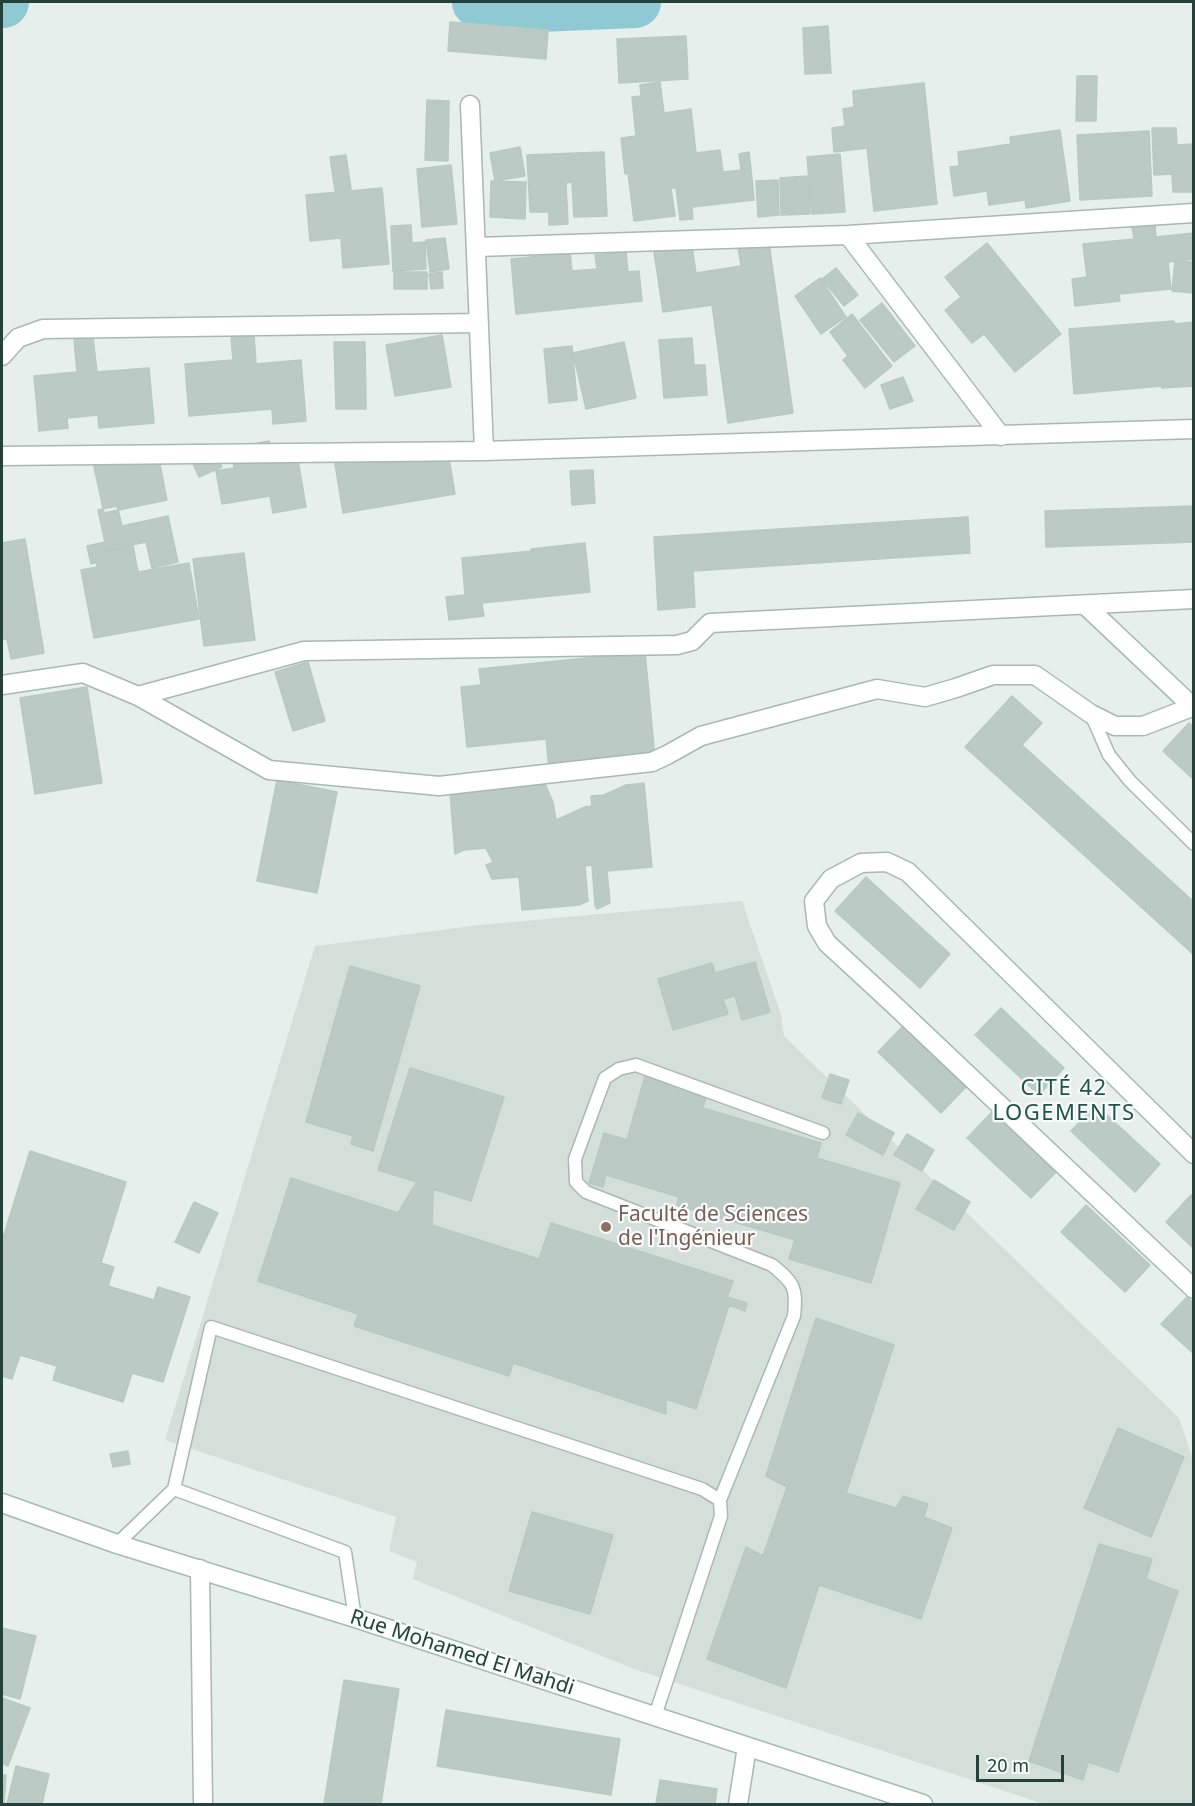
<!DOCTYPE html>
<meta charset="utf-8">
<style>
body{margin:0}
#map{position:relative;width:1195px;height:1806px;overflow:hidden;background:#e6efeb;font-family:"Noto Sans",sans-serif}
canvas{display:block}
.frame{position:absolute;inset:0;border:3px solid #24423a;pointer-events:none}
.scale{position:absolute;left:976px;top:1755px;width:88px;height:27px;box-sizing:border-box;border:3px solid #24423a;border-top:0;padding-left:8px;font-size:18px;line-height:21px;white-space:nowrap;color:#24423a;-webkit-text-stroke:4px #f7fbf9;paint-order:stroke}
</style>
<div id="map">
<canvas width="1195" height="1806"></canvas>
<div class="frame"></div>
<div class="scale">20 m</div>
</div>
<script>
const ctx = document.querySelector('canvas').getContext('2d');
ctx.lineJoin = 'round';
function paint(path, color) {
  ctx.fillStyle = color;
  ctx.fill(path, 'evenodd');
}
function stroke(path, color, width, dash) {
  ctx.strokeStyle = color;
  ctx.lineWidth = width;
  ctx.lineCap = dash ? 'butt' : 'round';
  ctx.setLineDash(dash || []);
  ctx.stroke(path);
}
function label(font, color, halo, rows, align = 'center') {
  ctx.font = font + ' "Noto Sans",sans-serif';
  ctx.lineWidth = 4.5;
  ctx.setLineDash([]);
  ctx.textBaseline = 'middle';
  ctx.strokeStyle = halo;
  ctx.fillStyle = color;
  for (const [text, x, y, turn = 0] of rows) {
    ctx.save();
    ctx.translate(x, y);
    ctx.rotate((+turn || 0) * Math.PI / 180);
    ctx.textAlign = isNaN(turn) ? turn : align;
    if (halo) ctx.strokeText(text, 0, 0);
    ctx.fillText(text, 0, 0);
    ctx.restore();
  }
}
paint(new Path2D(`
 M742,901L781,1015L784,1036L1179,1418L1194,1463L1193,1804H1044L634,1669L413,1579L417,1562L389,1551L396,1517L165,1440L315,946L480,925Z`), '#d4dfda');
stroke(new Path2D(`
 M2,2H3
 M478,2L515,7L635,2`), '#8ec9d4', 52);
const building = new Path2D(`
 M450,22L548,30L546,59L448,51Z
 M828,26L831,73L805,74L803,28Z
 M686,36L688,79L619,83L617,39Z
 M1077,76H1097L1096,121H1076Z
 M660,82L664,113L691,109L696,153L720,150L723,172L751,169L754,200L692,207L693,219L680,220L676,188H671L675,216L634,221L628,173L625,174L621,138L636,136L632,97L641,96L640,85Z
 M924,83L937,204L874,211L867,148L834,152L832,128L845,126L843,109L854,107L853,91Z
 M427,100L449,101L448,161L425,160Z
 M1152,128H1176L1177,145L1194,144V192H1173L1172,174L1154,175Z
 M1060,130L1070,201L1026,208L1025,200L989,205L987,191L954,196L950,167L959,166L958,152L1011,144L1010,137Z
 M1149,131L1152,196L1080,200L1077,135Z
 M520,147L525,176L495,181L490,153Z
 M604,152L607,216L574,217L572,182L566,183L568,224L549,225V212H530L527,155Z
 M749,152L751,168L741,169L739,154Z
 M840,154L845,212L812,214L807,157Z
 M346,155L351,189L335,191L330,157Z
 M451,165L457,224L422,227L417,169Z
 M808,176L810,214L781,215L780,178Z
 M778,180L779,215L758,217L756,181Z
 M491,181L526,182L525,219L490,217Z
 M382,188L389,264L343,268L341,238L310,241L306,195Z
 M411,225L412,243L425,242L426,269L393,271L391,226Z
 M1155,225L1156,237L1194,233V259L1168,262L1171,289L1119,294L1120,301L1075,306L1072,279L1087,277L1083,244L1134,239L1132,227Z
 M445,238L449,269L430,272L426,240Z
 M769,243L793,413L728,423L712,305L663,312L654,252L692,246L696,273L741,266L738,247Z
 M987,243L1061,334L1015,372L984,334L972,343L945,310L961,297L945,277Z
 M626,252L628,272L639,271L642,301L516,314L511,259L570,253L572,271L597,269L595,255Z
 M1175,261L1194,262V293L1172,291Z
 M836,268L858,295L844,306L822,279Z
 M394,272H427V289H394Z
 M442,272L443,288L431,289L429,274Z
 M820,278L846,317L821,334L795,296Z
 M882,303L915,346L894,362L860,320Z
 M852,314L892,366L865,388L843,360L848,356L830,332Z
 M1174,321L1175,324L1194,322V386L1162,388L1161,386L1074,394L1069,329Z
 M254,335L256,364L301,360L306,421L273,424L272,409L189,416L185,364L233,360L231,337Z
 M442,335L451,387L395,396L386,345Z
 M93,337L97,372L149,368L154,423L99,428L98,415L67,418L68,428L39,431L34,376L77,372L74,339Z
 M692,338L694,365H705L707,395L664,398L659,340Z
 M334,342H365L366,409H336Z
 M624,342L636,398L586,409L573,353Z
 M572,346L577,400L549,403L544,349Z
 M903,377L913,401L890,409L881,385Z
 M269,441L273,458L297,454L306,507L273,513L270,496L222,504L216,471L234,468L231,448Z
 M447,446L455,494L343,513L334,458Z
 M216,454L222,467L199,477L193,464Z
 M159,459L167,500L104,513L93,462Z
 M593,470L595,503L572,505L570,471Z
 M117,506L122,526L168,516L178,562L152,568L146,542L93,553L95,563L91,564L87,546L105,542L98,510Z
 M1194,506V542L1046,547L1045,511Z
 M968,517L970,553L693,571L695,607L658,610L654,537Z
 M25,539L44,653L11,659L7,639H2V543Z
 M585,543L590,592L482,603L484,616L449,620L446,597L465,595L462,558L532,551L531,549Z
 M133,546L138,572L189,563L199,619L94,638L81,570L97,567L95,553Z
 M244,553L255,640L204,646L193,559Z
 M645,652L655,758L549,768L546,739L467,747L461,687L481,685L479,669Z
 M308,662L325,721L293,731L275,672Z
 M87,687L102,783L35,794L20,698Z
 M1012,696L1042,723L1022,745L1194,902V955L965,747Z
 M1189,723L1194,727V780L1163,751Z
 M277,780L337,792L317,893L257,881Z
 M644,783L652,867L607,871L610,903L597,909L595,905L592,865L585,866L588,901L579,905L522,910L519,877L492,879L486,865L493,862L486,848L464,850L455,854L450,793L545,784L553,802L556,820L585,807L592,806L591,796L604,795L626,785Z
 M866,877L950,954L920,988L835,911Z
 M755,962L770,1012L742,1020L735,996L723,999L728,1014L673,1030L658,979L712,963L715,973Z
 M350,966L420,986L373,1151L351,1144L353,1136L306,1122Z
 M1001,1008L1064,1068L1039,1095L975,1035Z
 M903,1026L967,1086L941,1113L878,1052Z
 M410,1068L504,1097L471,1201L433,1189L432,1225L539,1259L551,1223L733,1281L727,1297L747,1303L745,1311L729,1305L696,1409L666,1399V1414L513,1363L509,1376L354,1326L358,1314L258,1281L291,1178L398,1213L417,1182L378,1170Z
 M830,1074L849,1080L841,1104L822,1098Z
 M645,1076L707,1094L703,1108L821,1143L817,1158L900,1183L871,1283L789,1259L795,1240L677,1205L679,1197L606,1175L603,1187L589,1183L604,1133L627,1140Z
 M1096,1105L1160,1164L1135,1192L1071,1131Z
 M992,1112L1056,1172L1031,1198L967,1138Z
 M858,1113L894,1133L883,1155L846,1135Z
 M907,1134L934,1150L922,1171L894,1155Z
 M30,1151L126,1182L101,1263L114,1267L108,1286L154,1300L158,1287L190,1297L163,1382L132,1373L123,1402L53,1380L57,1366L20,1355L12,1379L2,1376V1241Z
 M934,1180L970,1202L954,1230L916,1209Z
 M1191,1195L1194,1198V1249L1166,1222Z
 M194,1202L218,1213L199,1253L175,1242Z
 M1086,1205L1150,1265L1125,1292L1061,1232Z
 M1187,1297L1194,1304V1354L1161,1324Z
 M816,1318L894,1345L846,1493L896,1508L903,1496L928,1504L924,1517L952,1528L921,1619L819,1585L786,1688L707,1659L746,1547L763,1556L787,1487L766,1476Z
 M1118,1428L1184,1457L1151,1537L1084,1508Z
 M128,1451L130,1464L113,1467L110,1454Z
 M532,1512L613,1535L590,1614L509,1591Z
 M1099,1544L1152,1559L1146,1579L1178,1591L1118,1772L1088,1762L1083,1780L1029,1761Z
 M2,1628L36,1636L20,1699L2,1694Z
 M344,1680L399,1689L381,1804H324Z
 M2,1698L30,1708L8,1766L2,1763Z
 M446,1710L620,1739L611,1795L437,1766Z
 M16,1766L49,1774L42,1804H7Z
 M2,1775H6L4,1804H2Z
 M660,1780L717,1789L715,1804H656Z`);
paint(building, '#bbcac4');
stroke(building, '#b8c9c2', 1.5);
const lane = new Path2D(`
 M1091,714L1109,755L1130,781L1194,844
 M174,1489L211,1327L702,1489L720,1500L721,1516L655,1716
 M720,1500L794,1316C797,1287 794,1283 772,1265L586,1192L576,1182L575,1159L605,1078L619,1069L636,1065L823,1133
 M117,1544L174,1489L345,1552L355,1618`);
const street = new Path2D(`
 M470,105L484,451
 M848,235L1001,436
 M477,247L848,235L1194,213
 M2,356L18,338L43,329L479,323
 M2,456L484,451L1194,429
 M1085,605L1194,708
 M2,685L83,673L138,696L304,651L677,645L692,641L710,623L1194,599
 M138,696L269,770L439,786L652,762L667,755L701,736L877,689L925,697L956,688L993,675H1035L1091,714L1115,726H1143L1192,707
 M1194,1154L908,872L887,862L861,863L831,879L814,901L817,926L827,943L892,1003L1194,1289
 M200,1569L203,1804
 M738,1804L747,1747`);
const secondary = new Path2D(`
 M2,1503L117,1544L355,1618L923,1804`);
stroke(lane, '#a8b8b2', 15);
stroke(street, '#a8b8b2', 21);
stroke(secondary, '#a4bbb3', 21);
stroke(lane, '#fff', 12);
stroke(street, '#fff', 18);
stroke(secondary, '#fff', 18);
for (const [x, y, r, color] of [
 [606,1227,6,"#8d6e63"]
]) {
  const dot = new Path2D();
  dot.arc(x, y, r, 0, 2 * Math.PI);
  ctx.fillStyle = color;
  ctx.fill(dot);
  stroke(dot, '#f7fbf9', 2);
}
label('21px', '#785e54', '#f7fbf9', [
 ["Faculté de Sciences",618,1215],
 ["de l'Ingénieur",618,1239]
], 'left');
label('21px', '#24423a', '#f7fbf9', [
 ["Rue Mohamed El Mahdi",462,1653,18]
]);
ctx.letterSpacing = '1.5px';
label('22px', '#1f5548', '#f7fbf9', [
 ["CITÉ 42",1064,1089],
 ["LOGEMENTS",1064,1114]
]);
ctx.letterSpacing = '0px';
</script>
